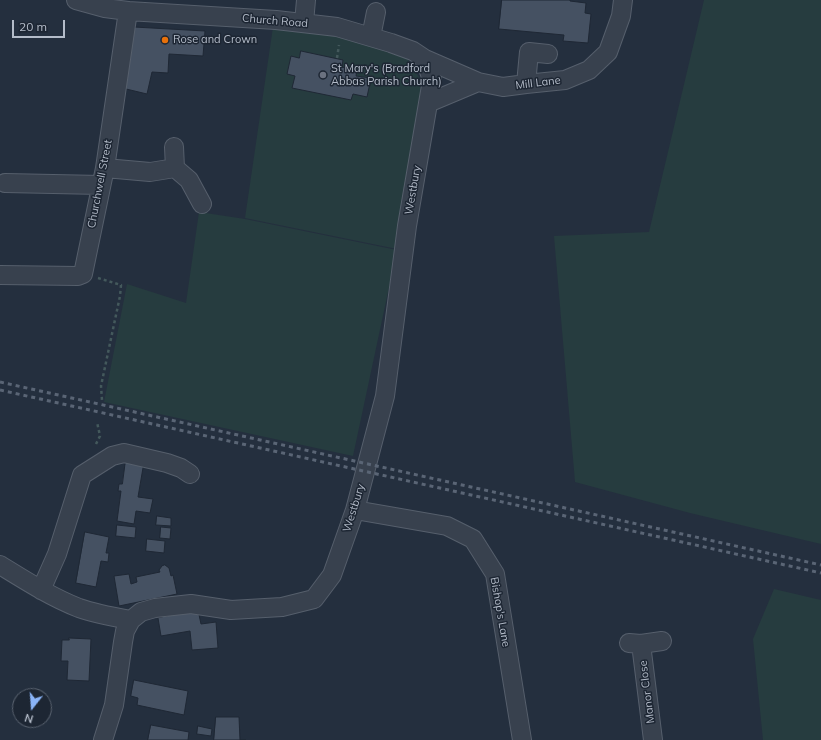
<!DOCTYPE html>
<style>
body{margin:0}
#map{position:relative;width:821px;height:740px;overflow:hidden;background:#242f3e;font-family:Mulish,sans-serif}
canvas{display:block}
.north{position:absolute;left:12px;top:688px;width:40px;height:40px;box-sizing:border-box;background:#1d2633;border:1px solid #59626f;border-radius:50%;rotate:197deg;font-size:11px;font-weight:700;line-height:16px;text-align:center;color:#b4bcc9}
.north::after{content:'';display:block;margin:auto;width:14px;height:18px;background:#8ab4f8;clip-path:polygon(50% 0,100% 100%,50% 72%,0 100%)}
.scale{position:absolute;left:12px;top:20px;width:53px;height:18px;box-sizing:border-box;border:2px solid #b4bcc9;border-top:0;padding-left:5px;font-size:12px;line-height:14px;white-space:nowrap;color:#b4bcc9;-webkit-text-stroke:3px #1d2633;paint-order:stroke}
</style>
<div id="map">
<canvas width="821" height="740"></canvas>
<div class="north">N</div>
<div class="scale">20 m</div>
</div>
<script>
const ctx = document.querySelector('canvas').getContext('2d');
ctx.lineJoin = 'round';
function paint(path, color) {
  ctx.fillStyle = color;
  ctx.fill(path, 'evenodd');
}
function stroke(path, color, width, dash) {
  ctx.strokeStyle = color;
  ctx.lineWidth = width;
  ctx.lineCap = dash ? 'butt' : 'round';
  ctx.setLineDash(dash || []);
  ctx.stroke(path);
}
function label(font, color, halo, rows, align = 'center') {
  ctx.font = font + ' Mulish,sans-serif';
  ctx.lineWidth = 3;
  ctx.setLineDash([]);
  ctx.textBaseline = 'middle';
  ctx.strokeStyle = halo;
  ctx.fillStyle = color;
  for (const [text, x, y, turn = 0] of rows) {
    ctx.save();
    ctx.translate(x, y);
    ctx.rotate((+turn || 0) * Math.PI / 180);
    ctx.textAlign = isNaN(turn) ? turn : align;
    if (halo) ctx.strokeText(text, 0, 0);
    ctx.fillText(text, 0, 0);
    ctx.restore();
  }
}
paint(new Path2D(`
 M704,0H821V544L690,513L575,482L554,236L649,232Z
 M273,27L341,37L371,45L407,58L420,79L422,103L397,249L245,218Z
 M199,212L245,219L397,250L353,456L104,402L127,284L186,303Z
 M774,589L821,600V740H763L753,639Z`), '#263c3f');
const building = new Path2D(`
 M502,0H570V1L586,3L585,13L591,14L588,43L563,41L564,35L499,29Z
 M134,27L205,31L203,56L169,54L168,73L152,72L147,94L122,88Z
 M301,51L343,60L342,67L357,70L356,76L371,78L367,97L353,94L351,100L292,88L295,76L287,74L291,56L299,58Z
 M126,459L144,462L138,497L153,499L150,513L136,511L134,524L117,521L121,491H118L119,484H122Z
 M157,516L171,518V526L156,525Z
 M117,525L136,527L135,538L116,536Z
 M161,527L171,528L170,539L160,538Z
 M85,532L109,537L106,553H109L108,562L101,561L96,587L76,583Z
 M147,539L165,541L164,553L146,551Z
 M165,565L169,568L171,576L173,575L177,594L119,606L114,576L129,574L131,584L137,582L136,577L160,572L159,570L162,566Z
 M198,610L201,624L216,622L218,648L192,650L190,631L161,636L158,618Z
 M69,638L91,639L89,681L67,680L68,661H61L62,640H69Z
 M134,680L188,691L184,715L137,705L138,698L131,696Z
 M216,717H239L240,740H246H214Z
 M151,725L189,732L188,740H148Z
 M198,726L212,729L211,736L197,734Z`);
paint(building, '#455162');
stroke(building, '#1f2835', 1);
const minor = new Path2D(`
 M76,0L105,8L128,11L276,20L337,27L391,43L413,51L425,59L432,80L407,226L385,396L355,510L332,575L314,599L282,607L231,610L191,604L155,608L141,612L131,620L125,631L123,642L114,705L103,740
 M304,23L306,0
 M371,37L376,12
 M425,59L478,82
 M526,84L529,52L548,54
 M428,103L478,82L503,87L526,84L565,80L589,70L608,52L621,16L623,0
 M174,147L175,168
 M105,168L150,172L175,168L189,180L202,204
 M5,183L101,185
 M0,275L78,276L83,274L105,168L128,11
 M355,510L447,526L473,539L495,574L522,740
 M0,565C26,581 51,597 79,608C96,614 114,617 131,620
 M41,590L57,554L82,475L112,456L124,453L167,463L181,468L190,474
 M629,643L641,644L662,641
 M641,644L653,740`);
stroke(minor, '#565f6c', 20);
stroke(new Path2D(`
 M337,58L339,45
 M98,278L121,285L120,296L101,386L102,400
 M96,444L100,436L97,422`), '#44595c', 2.5, [3, 3]);
stroke(minor, '#38414e', 18);
stroke(new Path2D(`
 M0,382L821,565
 M0,390L821,573`), '#5a6575', 3, [4, 4]);
for (const [x, y, r, color] of [
 [165,40,4,"#e8710a"],
 [323,75,4,"#6b7280"]
]) {
  const dot = new Path2D();
  dot.arc(x, y, r, 0, 2 * Math.PI);
  ctx.fillStyle = color;
  ctx.fill(dot);
  stroke(dot, '#1d2633', 1.5);
}
label('11px', '#b4bcc9', '#1d2633', [
 ["Church Road",275,21,5],
 ["Mill Lane",538,83,-7],
 ["Churchwell Street",100,184,-79],
 ["Westbury",413,190,-80],
 ["Westbury",354,508,-73],
 ["Bishop's Lane",500,612,80],
 ["Manor Close",647,692,-97]
]);
label('11px', '#b4bcc9', '#1d2633', [
 ["Rose and Crown",173,40],
 ["St Mary's (Bradford",331,69],
 ["Abbas Parish Church)",331,82]
], 'left');
</script>
